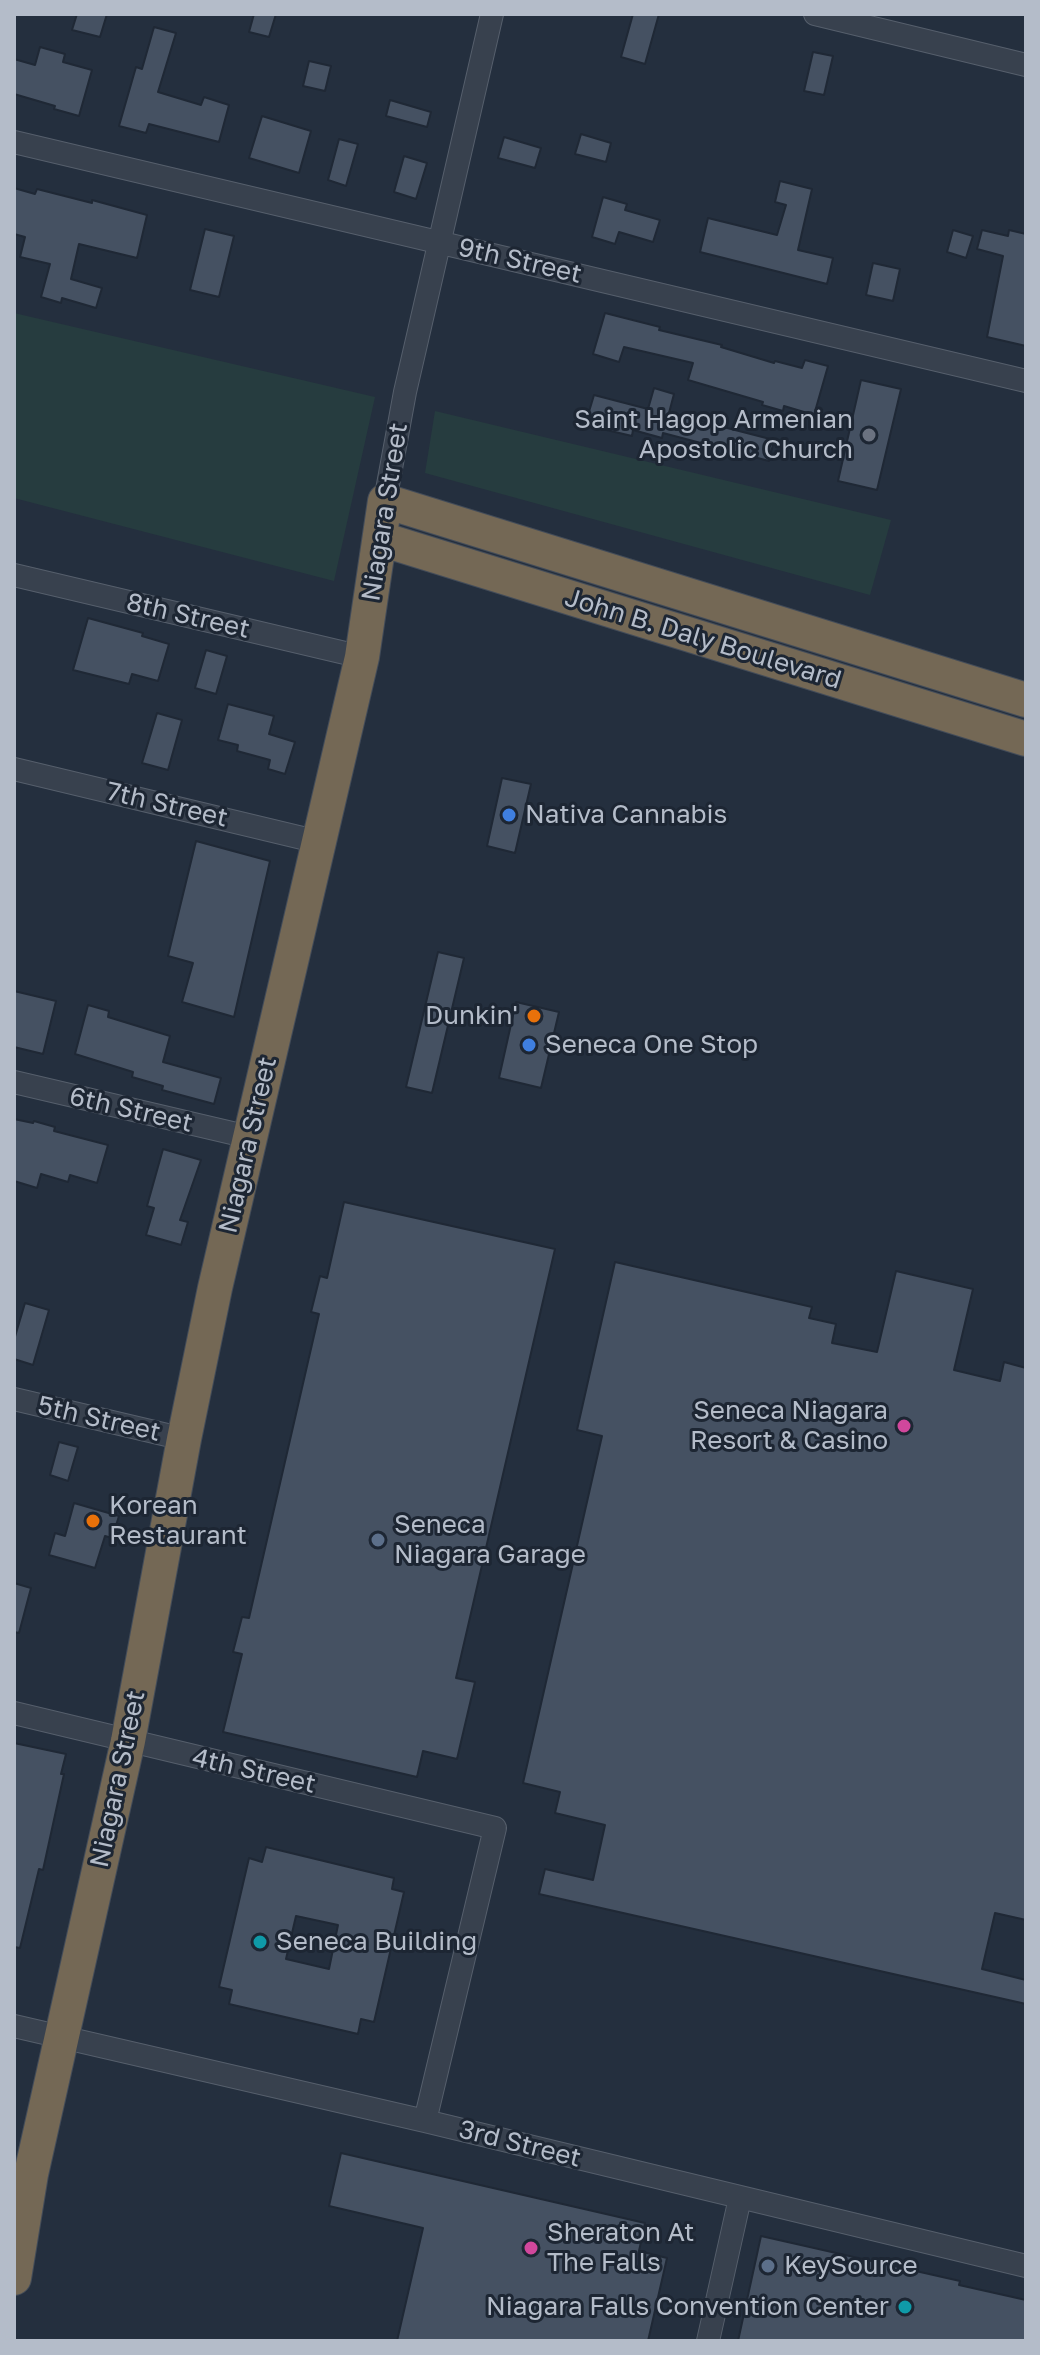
<!DOCTYPE html>
<style>
body{margin:0}
#map{position:relative;width:1040px;height:2355px;overflow:hidden;background:#242f3e;font-family:"Golos Text",sans-serif}
canvas{display:block}
.frame{position:absolute;inset:0;border:16px solid #b4bcc9;pointer-events:none}
</style>
<div id="map">
<canvas width="1040" height="2355"></canvas>
<div class="frame"></div>
</div>
<script>
const ctx = document.querySelector('canvas').getContext('2d');
ctx.lineJoin = 'round';
function paint(path, color) {
  ctx.fillStyle = color;
  ctx.fill(path, 'evenodd');
}
function stroke(path, color, width, dash) {
  ctx.strokeStyle = color;
  ctx.lineWidth = width;
  ctx.lineCap = dash ? 'butt' : 'round';
  ctx.setLineDash(dash || []);
  ctx.stroke(path);
}
function label(font, color, halo, rows, align = 'center') {
  ctx.font = font + ' "Golos Text",sans-serif';
  ctx.lineWidth = 6;
  ctx.setLineDash([]);
  ctx.textBaseline = 'middle';
  ctx.strokeStyle = halo;
  ctx.fillStyle = color;
  for (const [text, x, y, turn = 0] of rows) {
    ctx.save();
    ctx.translate(x, y);
    ctx.rotate((+turn || 0) * Math.PI / 180);
    ctx.textAlign = isNaN(turn) ? turn : align;
    if (halo) ctx.strokeText(text, 0, 0);
    ctx.fillText(text, 0, 0);
    ctx.restore();
  }
}
paint(new Path2D(`
 M14,313L375,397L334,581L14,498Z
 M435,411L891,520L870,595L425,473Z`), '#263c3f');
const building = new Path2D(`
 M77,14H107L100,37L72,30Z
 M254,14H276L269,37L249,32Z
 M633,14H659L645,64L621,57Z
 M154,27L176,33L158,92L201,105L204,97L229,105L219,142L149,124L146,133L119,126L136,67L142,69Z
 M40,47L65,54L63,62L92,70L79,116L54,109L55,106L14,94V59L35,65Z
 M813,52L833,56L824,95L804,91Z
 M309,61L331,66L325,91L303,86Z
 M390,100L431,112L427,127L386,116Z
 M262,116L311,131L299,173L249,158Z
 M581,134L611,143L606,162L575,154Z
 M504,137L541,148L535,168L498,158Z
 M339,139L358,144L346,186L328,180Z
 M404,156L427,163L416,199L394,192Z
 M780,181L812,189L798,250L833,258L827,284L700,252L708,218L777,235L786,205L775,202Z
 M14,188L35,194L37,189L92,203V200L147,215L137,258L79,244L71,279L102,288L96,308L62,298L61,303L41,297L50,264L20,257L25,237L14,234Z
 M603,197L627,204L625,210L660,220L653,242L619,232L615,244L592,237Z
 M205,229L234,236L219,297L190,290Z
 M953,230L973,236L966,258L947,252Z
 M982,230L1008,236L1009,230L1026,234V346L987,337L1003,256L977,249Z
 M873,263L900,269L893,301L866,295Z
 M605,313L660,327L659,330L722,345L721,347L774,363L775,361L802,368L805,360L828,366L814,415L784,406L783,411L762,405L763,402L688,380L693,363L624,347L619,362L593,354Z
 M861,380L901,389L877,490L838,481Z
 M654,388L674,394L669,413L774,440L769,461L663,433L662,438L633,430L632,436L585,425L594,395L648,409Z
 M88,618L143,633L142,636L169,644L158,681L132,674L129,684L73,670Z
 M206,650L227,656L216,694L195,688Z
 M228,704L274,716L269,734L295,742L285,774L268,769L270,760L237,751L238,745L218,740Z
 M157,713L182,720L168,770L142,763Z
 M502,778L531,784L515,853L487,846Z
 M196,841L270,861L234,1017L182,1002L193,963L168,956Z
 M438,952L464,958L432,1093L406,1087Z
 M14,991L56,1001L43,1054L14,1047Z
 M516,1002L559,1012L541,1088L499,1078Z
 M88,1005L109,1011L108,1017L170,1036L163,1062L221,1078L214,1104L162,1090L163,1086L132,1077L133,1072L75,1054Z
 M14,1119L33,1123L34,1121L55,1127L54,1131L108,1145L97,1183L70,1175L68,1182L41,1174L37,1188L14,1181Z
 M163,1149L201,1160L180,1220L188,1222L181,1245L146,1235L154,1208L147,1206Z
 M344,1202L555,1249L456,1678L475,1682L457,1759L423,1751L417,1777L223,1732L242,1654L233,1652L242,1617L249,1618L319,1314L311,1312L320,1276L327,1278Z
 M615,1262L812,1307L809,1318L836,1324L832,1343L877,1352L896,1271L973,1289L954,1370L1000,1381L1004,1362L1026,1368V1920L995,1913L982,1969L1026,1980V2004L539,1894L545,1869L593,1880L605,1825L555,1813L560,1792L523,1783L602,1436L577,1430Z
 M25,1303L49,1310L33,1365L14,1359V1340Z
 M59,1442L78,1447L68,1481L50,1475Z
 M74,1503L119,1516L112,1538L105,1536L95,1568L49,1555L55,1533L65,1536Z
 M14,1583L31,1588L19,1633L14,1632Z
 M14,1743L66,1754L61,1774H64L43,1870L39,1869L20,1948L14,1947Z
 M266,1847L394,1878L392,1889L404,1892L374,2022L361,2019L358,2034L229,2004L232,1990L219,1987L249,1858L262,1862ZM296,1916L338,1925L329,1969L286,1959Z
 M341,2153L645,2223L639,2251L667,2258L648,2341H397L423,2228L329,2206Z
 M761,2236L960,2281L959,2285L1026,2300V2341H738Z`);
paint(building, '#455162');
stroke(building, '#1f2835', 2);
const minor = new Path2D(`
 M815,14L1026,65
 M14,142L1026,381
 M385,501L405,392L492,14
 M14,575L362,657
 M14,769L319,842
 M14,1082L249,1137
 M14,1399L184,1439
 M14,1713L495,1828L425,2121
 M14,2026L425,2121L1026,2266
 M708,2341L740,2198`);
const highway = new Path2D(`
 M381,539L1026,739
 M14,2278L31,2174L128,1741L184,1439L215,1288L362,657L385,501L1026,700`);
stroke(minor, '#565f6c', 24);
stroke(highway, '#434c59', 36);
stroke(minor, '#38414e', 22);
stroke(highway, '#746855', 34);
for (const [x, y, r, color] of [
 [869,435,8,"#6b7280"],
 [509,815,8,"#3f7fe0"],
 [534,1016,8,"#e8710a"],
 [529,1045,8,"#3f7fe0"],
 [904,1426,8,"#d1479c"],
 [93,1521,8,"#e8710a"],
 [378,1540,8,"#5c6f8a"],
 [260,1942,8,"#0f9aa8"],
 [531,2248,8,"#d1479c"],
 [768,2266,8,"#5c6f8a"],
 [905,2307,8,"#0f9aa8"]
]) {
  const dot = new Path2D();
  dot.arc(x, y, r, 0, 2 * Math.PI);
  ctx.fillStyle = color;
  ctx.fill(dot);
  stroke(dot, '#1d2633', 3);
}
label('26px', '#b4bcc9', '#1d2633', [
 ["9th Street",520,261,13],
 ["Niagara Street",385,512,-81],
 ["8th Street",188,616,13],
 ["John B. Daly Boulevard",703,639,17],
 ["7th Street",167,805,13],
 ["6th Street",131,1110,13],
 ["Niagara Street",248,1145,-77],
 ["5th Street",99,1419,13],
 ["4th Street",254,1771,13],
 ["Niagara Street",118,1779,-78],
 ["3rd Street",520,2144,14]
]);
label('26px', '#b4bcc9', '#1d2633', [
 ["Saint Hagop Armenian",853,420,"right"],
 ["Apostolic Church",853,450,"right"],
 ["Nativa Cannabis",525,815],
 ["Dunkin'",518,1016,"right"],
 ["Seneca One Stop",545,1045],
 ["Seneca Niagara",888,1411,"right"],
 ["Resort & Casino",888,1441,"right"],
 ["Korean",109,1506],
 ["Restaurant",109,1536],
 ["Seneca",394,1525],
 ["Niagara Garage",394,1555],
 ["Seneca Building",276,1942],
 ["Sheraton At",547,2233],
 ["The Falls",547,2263],
 ["KeySource",784,2266],
 ["Niagara Falls Convention Center",889,2307,"right"]
], 'left');
</script>
